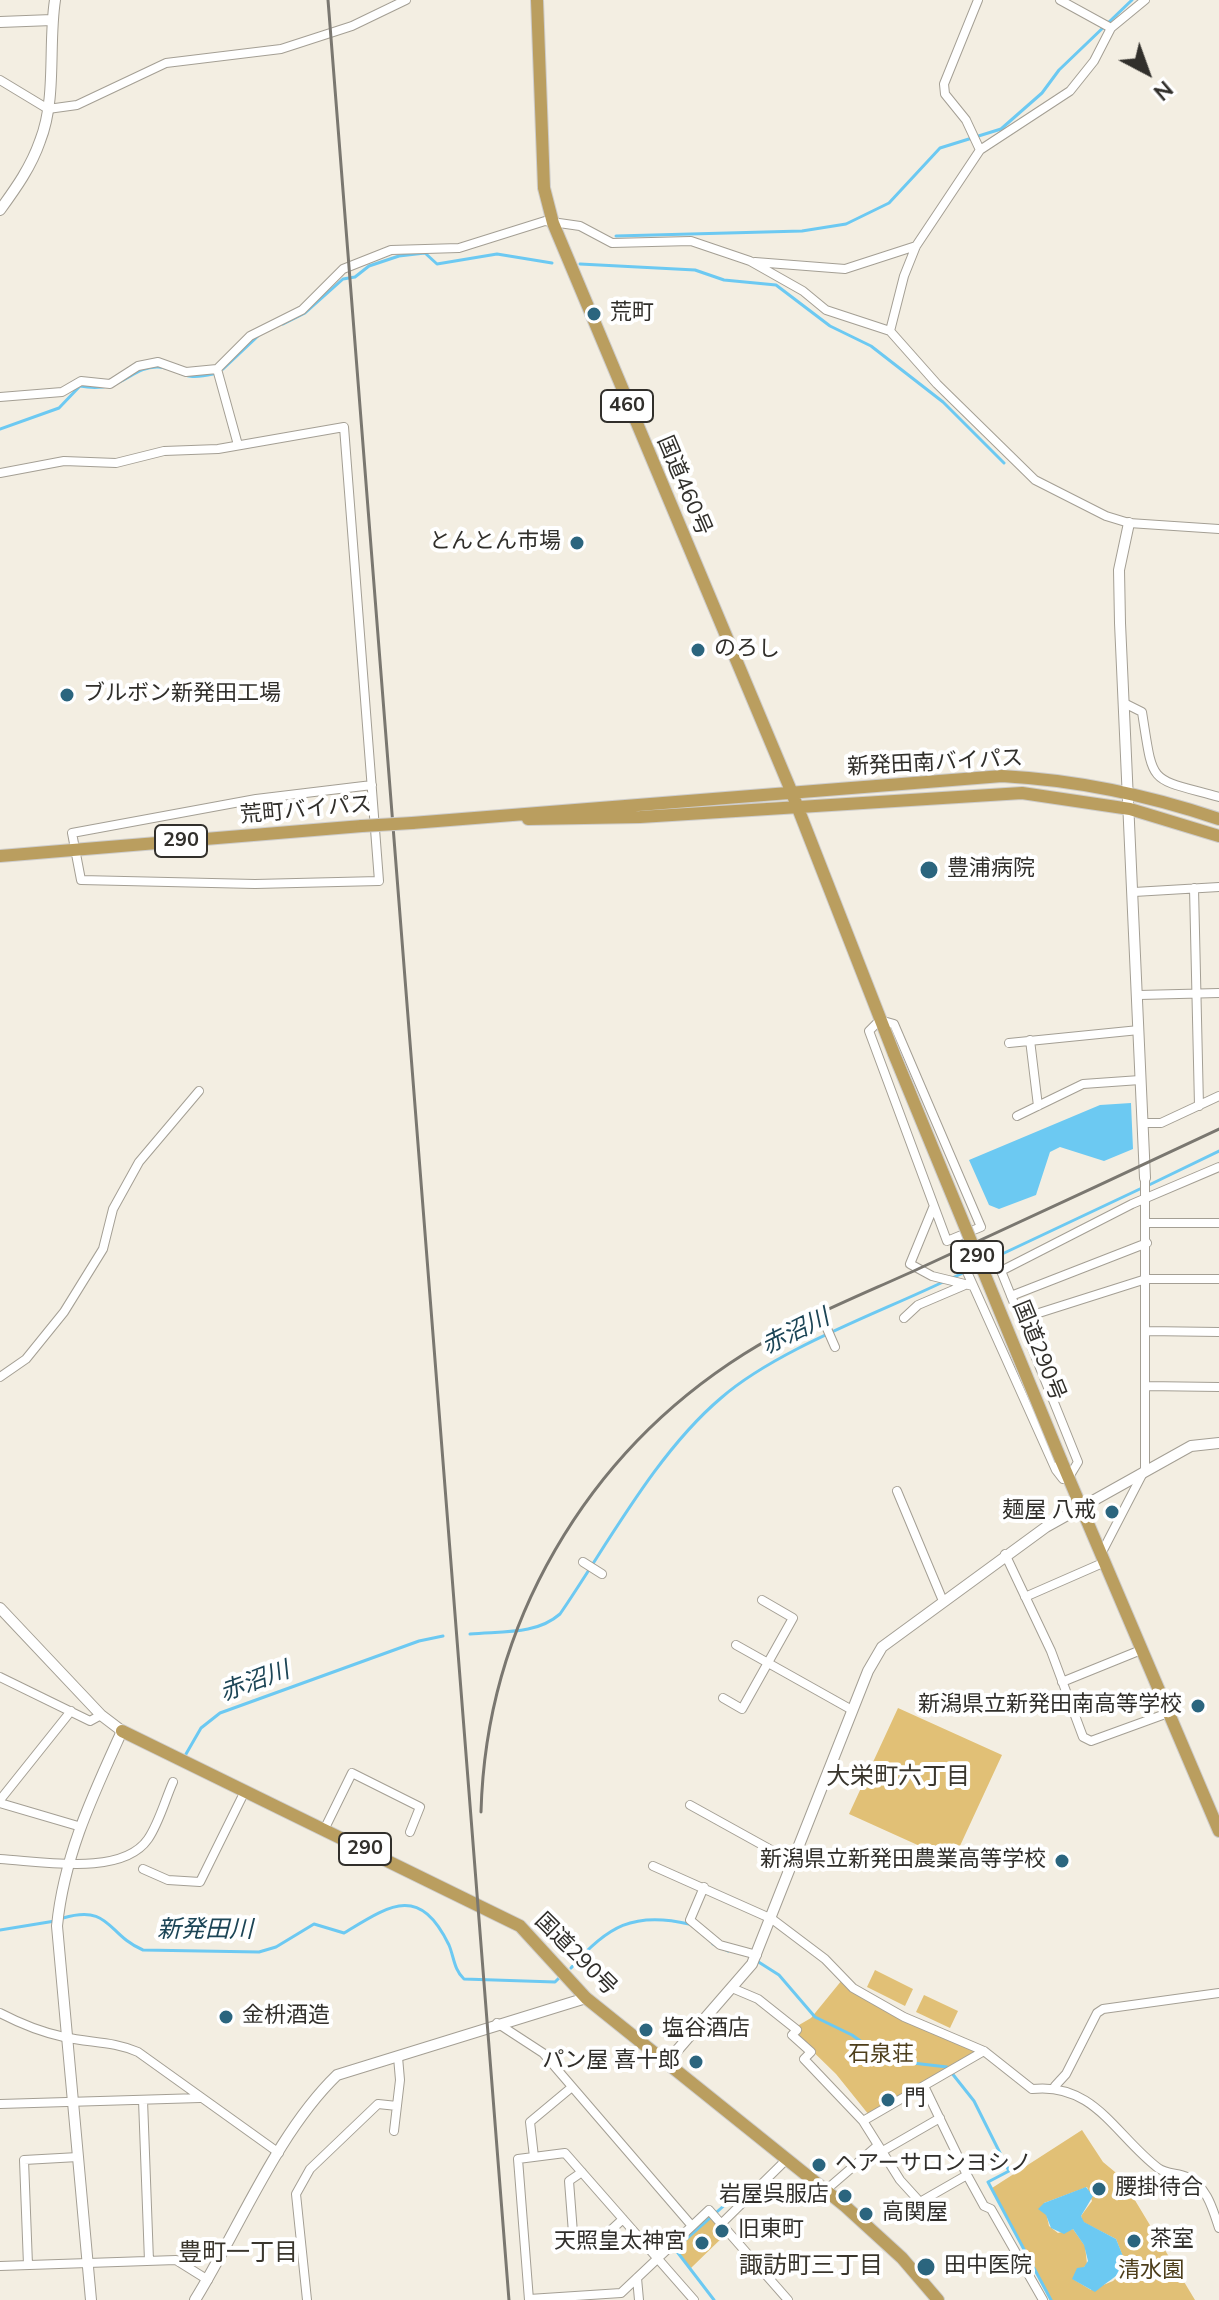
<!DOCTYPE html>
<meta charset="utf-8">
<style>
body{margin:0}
#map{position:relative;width:1219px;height:2300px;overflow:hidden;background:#f3eee2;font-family:"Nunito Sans",sans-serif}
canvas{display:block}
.north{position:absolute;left:1107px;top:32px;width:80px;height:80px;-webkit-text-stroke:6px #fff;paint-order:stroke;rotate:139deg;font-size:22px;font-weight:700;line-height:32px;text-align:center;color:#312f2b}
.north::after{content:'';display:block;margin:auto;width:28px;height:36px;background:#312f2b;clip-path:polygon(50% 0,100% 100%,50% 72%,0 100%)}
</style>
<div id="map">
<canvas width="1219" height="2300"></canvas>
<div class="north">N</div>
</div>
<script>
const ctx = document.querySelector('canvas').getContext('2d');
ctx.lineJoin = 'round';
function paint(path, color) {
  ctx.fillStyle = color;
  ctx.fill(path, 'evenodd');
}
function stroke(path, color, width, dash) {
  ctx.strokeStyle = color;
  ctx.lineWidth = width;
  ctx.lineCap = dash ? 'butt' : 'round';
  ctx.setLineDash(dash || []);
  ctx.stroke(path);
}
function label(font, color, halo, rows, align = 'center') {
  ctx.font = font + ' "Nunito Sans","Noto Sans JP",sans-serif';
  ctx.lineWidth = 8;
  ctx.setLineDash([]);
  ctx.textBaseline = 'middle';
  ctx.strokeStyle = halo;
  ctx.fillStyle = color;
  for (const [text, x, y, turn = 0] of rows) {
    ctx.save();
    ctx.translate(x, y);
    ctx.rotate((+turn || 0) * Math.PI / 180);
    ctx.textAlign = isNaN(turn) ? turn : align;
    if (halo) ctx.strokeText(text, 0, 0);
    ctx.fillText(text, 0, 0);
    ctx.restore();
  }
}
paint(new Path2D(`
 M898,1708L1002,1755L953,1861L849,1814Z
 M875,1970L913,1989L905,2006L867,1987Z
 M842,1980L851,1989L982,2051L869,2115L836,2074L797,2036L799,2025L811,2018Z
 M924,1995L958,2011L950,2028L916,2012Z
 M1082,2130L1103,2162L1121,2177L1195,2300H1051L992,2188ZM1087,2187L1092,2201L1081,2216L1083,2222L1116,2239L1127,2267L1113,2281L1091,2290L1073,2279L1087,2264L1085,2246L1073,2229L1058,2233L1049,2226L1044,2203Z
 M709,2216L726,2234L691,2268L673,2248Z`), '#e1c076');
paint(new Path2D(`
 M1131,1103L1133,1149L1104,1161L1060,1147L1050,1152L1036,1195L999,1209L989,1205L969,1160L1100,1105Z
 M1086,2187L1093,2196L1081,2216L1084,2222L1116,2239L1127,2266C1116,2277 1107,2282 1095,2292L1072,2279L1077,2268L1084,2267L1088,2261L1084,2245L1073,2229L1064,2234L1051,2228L1046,2215L1038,2209L1044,2203Z`), '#6cc9f2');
stroke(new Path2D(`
 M616,236L802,231L846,224L889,203L940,148L1001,129L1042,93L1059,70L1132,0
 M580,264L695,270L724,280L776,285L830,326L871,346L943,402L1004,463
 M283,324L305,313L343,279L355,277L369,266L399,256L425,253L437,264L497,254L552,263
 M223,369L258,336
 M0,429L59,408L80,386C124,394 130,366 158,367C183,368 178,382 213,374
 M1149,1185L1219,1151
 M983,1263L1142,1188
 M950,1279L976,1267
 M470,1634C502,1631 536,1635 560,1614C608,1544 656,1453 721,1398C776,1350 876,1314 943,1282
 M186,1754L201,1728L220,1713L419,1641L443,1636
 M63,1918C111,1904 107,1935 143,1950L259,1952L276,1947L314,1924L344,1933C390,1905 419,1884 449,1945C454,1957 454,1970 464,1979L555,1982L559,1978
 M0,1930L55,1921
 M713,1944L728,1951
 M757,1961L779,1975L815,2017L852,2035L887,2060L947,2067L974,2101L1009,2171L988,2182L1051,2300
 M571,1968C607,1926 634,1911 689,1924
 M714,2300L675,2249L736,2195`), '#6cc9f2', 3);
const minor = new Path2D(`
 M978,0L944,84L945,94L966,120L980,150
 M1060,0L1111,28
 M0,80L48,109L77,105L166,63L281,49L352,26L406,0
 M755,262L845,269L916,246
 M890,331L904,276L916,246L980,150L1070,91L1094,61L1111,28L1145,0
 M217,369L238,445
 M0,397L62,392L81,381L110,384L138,366L158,362L186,372L217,369L250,336L302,310L343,269L391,250L459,248L545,221L580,226L612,243L691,241L750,261L803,291L826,310L890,331L937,384L1035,480L1106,516L1129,523L1219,529
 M0,473L64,461L116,463L164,451L218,449L344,427L379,881L255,884L81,880L72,833L256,799L372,785
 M1124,703L1142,712C1154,787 1147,777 1219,797
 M1194,888L1199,1106
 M1134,892L1219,887
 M1139,995L1219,993
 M880,1020L894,1024L981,1227L947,1241L869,1031Z
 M1030,1040L1038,1106
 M1009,1043L1139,1030
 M1017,1116L1083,1084L1140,1080
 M1144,1123H1161L1219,1096
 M933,1208L910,1264L932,1276L973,1286
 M1147,1223H1219
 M993,1251L1078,1462L1069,1477L1063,1479L1056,1470L963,1263Z
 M1001,1271L1132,1204L1219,1167
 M1011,1296L1147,1243
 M904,1318L918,1305L965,1285
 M1020,1319L1146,1279H1219
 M825,1324L835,1347
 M1146,1331L1219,1332
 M0,1377L26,1359L64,1312L103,1249L113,1209L139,1162L199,1091
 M1145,1386L1219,1387
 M897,1491L943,1601
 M1005,1554L1051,1651L1083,1737L1091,1741L1168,1713
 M1101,1554L1145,1469V1178
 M583,1562L602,1574
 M1025,1597L1105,1562
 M736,1645L852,1710
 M0,1677L90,1721L101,1715
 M1062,1682L1141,1650
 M723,1698L742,1709L793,1618L762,1600
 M0,1800L71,1711
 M0,1803L78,1826
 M690,1805L793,1862
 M324,1830L352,1773L420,1807L410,1832
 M0,1859C40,1861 122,1877 148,1839C159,1823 165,1800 173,1782
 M653,1866L772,1919L825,1959L853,1988L904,2017L984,2051L1032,2089C1094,2082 1115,2135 1158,2168C1166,2174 1178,2173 1187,2177C1207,2186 1213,2210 1219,2228
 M143,1869L168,1880L200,1882L245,1791
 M704,1887L690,1920L720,1945L757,1955
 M732,1988L758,1999L797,2030L792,2035L811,2052L804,2059L863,2121
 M0,2013C21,2024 41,2032 64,2037C90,2043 113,2041 138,2052L279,2153
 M497,2023L543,2053L692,2226
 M984,2051L863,2121L900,2180L920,2202L967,2175L984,2206L991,2209L1043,2300
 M924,2086L967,2175
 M1055,2086L1066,2074L1097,2013L1103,2009L1219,1993
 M143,2100L149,2261
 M0,2104L200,2098
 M394,2131L400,2080L398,2057
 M881,2152L940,2118
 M534,2157L530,2122L572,2087
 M582,2172L569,2181L574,2246L598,2242L623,2219
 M826,2190L877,2146
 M721,2224L787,2159
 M28,2265L24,2160L78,2157
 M0,2266L176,2260L208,2280
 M637,2278L639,2300
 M529,2299L621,2293L709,2210L788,2300
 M307,2300L296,2194L310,2169L378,2104L397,2106
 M529,2300L518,2159L565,2153L694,2300`);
const tertiary = new Path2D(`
 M0,22L52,20
 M0,210C16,188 31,167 40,141C57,98 48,45 55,0
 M1129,523L1119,570L1120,623L1145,1178
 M0,1608L101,1715L122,1731C93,1795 64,1855 57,1926L91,2300
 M667,2062L752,1964L868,1671L882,1647L1046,1527L1191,1446L1219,1443
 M195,2300C239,2229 277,2133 337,2075L586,1998`);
const trunk = new Path2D(`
 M537,0L544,188L553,223L792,793L894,1054
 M528,819L640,817L1022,793L1130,809L1219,836
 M412,823L1002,776C1076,780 1148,795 1219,819
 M0,856L362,826
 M1061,1460L1219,1831
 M122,1731L520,1926L586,1998L845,2206L902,2258L938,2300`);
stroke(minor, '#a49f94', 10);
stroke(tertiary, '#a49f94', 12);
stroke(trunk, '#cecdcc', 14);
stroke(minor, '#fff', 8);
stroke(tertiary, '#fff', 10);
stroke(trunk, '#ba9e5f', 12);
stroke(new Path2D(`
 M328,0L509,2300
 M481,1812C486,1624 586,1454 744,1354C798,1320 859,1296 918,1269C1018,1223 1119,1176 1219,1129`), '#7a7770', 3);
const trunkBridge = new Path2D(`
 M362,826L412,823
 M894,1054L1061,1460`);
stroke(trunkBridge, '#cecdcc', 14, []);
stroke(trunkBridge, '#ba9e5f', 12);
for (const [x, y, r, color] of [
 [594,314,8,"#2b657e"],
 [577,543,8,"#2b657e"],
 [698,650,8,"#2b657e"],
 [67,695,8,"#2b657e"],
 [929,870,10,"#2b657e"],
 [1112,1512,8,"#2b657e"],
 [1198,1706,8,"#2b657e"],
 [1062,1861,8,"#2b657e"],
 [226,2017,8,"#2b657e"],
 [646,2030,8,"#2b657e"],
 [696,2062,8,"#2b657e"],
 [888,2100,8,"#2b657e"],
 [819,2165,8,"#2b657e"],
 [1099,2189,8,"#2b657e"],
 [845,2196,8,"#2b657e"],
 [866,2214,8,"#2b657e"],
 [722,2231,8,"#2b657e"],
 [1134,2241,8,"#2b657e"],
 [702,2243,8,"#2b657e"],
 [926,2267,10,"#2b657e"]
]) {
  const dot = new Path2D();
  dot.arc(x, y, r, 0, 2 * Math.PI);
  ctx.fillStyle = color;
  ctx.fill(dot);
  stroke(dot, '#fff', 3);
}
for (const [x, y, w] of [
 [627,406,52],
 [181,841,52],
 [977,1257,52],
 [365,1849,52]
]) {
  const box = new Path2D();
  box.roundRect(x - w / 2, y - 16, w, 32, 6);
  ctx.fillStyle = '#fff';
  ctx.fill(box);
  stroke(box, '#312f2b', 2);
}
label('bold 20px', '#312f2b', null, [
 ["460",627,406],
 ["290",181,841],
 ["290",977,1257],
 ["290",365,1849]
]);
label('22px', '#312f2b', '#fff', [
 ["荒町",610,314],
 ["とんとん市場",561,543,"right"],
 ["のろし",714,650],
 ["ブルボン新発田工場",83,695],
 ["豊浦病院",947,870],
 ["麺屋 八戒",1096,1512,"right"],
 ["新潟県立新発田南高等学校",1182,1706,"right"],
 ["新潟県立新発田農業高等学校",1046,1861,"right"],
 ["金枡酒造",242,2017],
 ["塩谷酒店",662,2030],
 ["パン屋 喜十郎",680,2062,"right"],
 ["門",904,2100],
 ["ヘアーサロンヨシノ",835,2165],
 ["腰掛待合",1115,2189],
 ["岩屋呉服店",829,2196,"right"],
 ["高関屋",882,2214],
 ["旧東町",738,2231],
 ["茶室",1150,2241],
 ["天照皇太神宮",686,2243,"right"],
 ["田中医院",944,2267]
], 'left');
label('22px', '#312f2b', '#fff', [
 ["国道460号",683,486,67],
 ["新発田南バイパス",935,764,-3],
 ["荒町バイパス",306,811,-5],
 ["国道290号",1038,1351,68],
 ["国道290号",575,1955,45]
]);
label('22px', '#4d3e1b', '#fff', [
 ["石泉荘",881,2056],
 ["清水園",1151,2272]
]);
label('italic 24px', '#1c4556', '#fff', [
 ["赤沼川",796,1333,-26],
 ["赤沼川",255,1683,-20],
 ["新発田川",205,1931]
]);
label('24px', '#3a362d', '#fff', [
 ["大栄町六丁目",898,1778],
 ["豊町一丁目",238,2254],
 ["諏訪町三丁目",811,2267]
]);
</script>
